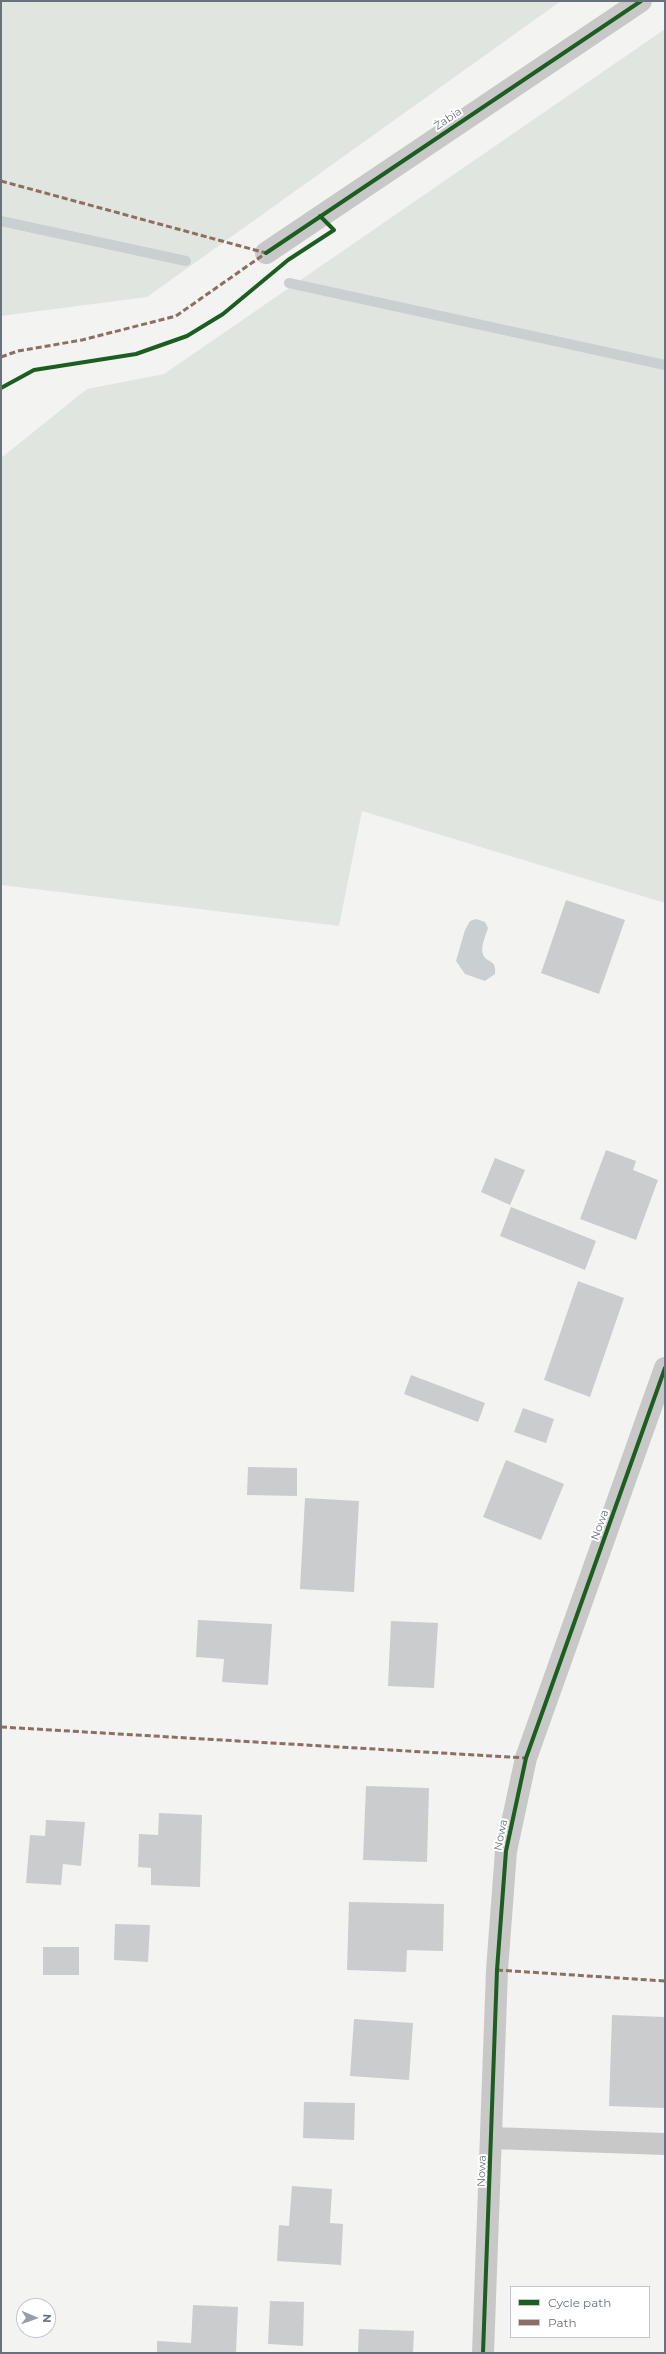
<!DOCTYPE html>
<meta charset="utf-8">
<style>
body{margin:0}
#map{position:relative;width:666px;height:2354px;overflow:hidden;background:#f3f3f2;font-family:Montserrat,sans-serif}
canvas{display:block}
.frame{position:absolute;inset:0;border:2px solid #68717e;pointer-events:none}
.legend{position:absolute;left:510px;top:2286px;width:140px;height:52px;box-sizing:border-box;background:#fff;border:1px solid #c3c6cb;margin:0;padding:5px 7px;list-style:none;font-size:12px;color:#68717e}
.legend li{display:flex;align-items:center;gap:8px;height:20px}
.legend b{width:20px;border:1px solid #c3c6cb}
.north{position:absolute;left:16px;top:2298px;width:40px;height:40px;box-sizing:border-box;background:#fff;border:1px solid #c3c6cb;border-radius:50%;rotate:92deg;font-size:11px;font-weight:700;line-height:16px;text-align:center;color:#68717e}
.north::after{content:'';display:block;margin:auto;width:14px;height:18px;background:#999ea7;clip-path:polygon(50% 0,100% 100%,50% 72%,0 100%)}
</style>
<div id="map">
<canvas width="666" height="2354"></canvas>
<div class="frame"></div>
<ul class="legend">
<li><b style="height:5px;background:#1b5e20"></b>Cycle path</li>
<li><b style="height:5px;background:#8d6e63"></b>Path</li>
</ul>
<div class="north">N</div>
</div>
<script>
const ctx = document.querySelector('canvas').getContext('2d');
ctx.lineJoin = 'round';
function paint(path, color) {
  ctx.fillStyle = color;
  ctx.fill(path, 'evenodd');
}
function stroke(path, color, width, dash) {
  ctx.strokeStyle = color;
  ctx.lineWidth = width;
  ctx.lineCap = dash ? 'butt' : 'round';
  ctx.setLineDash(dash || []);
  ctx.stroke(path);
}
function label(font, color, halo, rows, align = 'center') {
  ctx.font = font + ' Montserrat,sans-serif';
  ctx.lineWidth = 4;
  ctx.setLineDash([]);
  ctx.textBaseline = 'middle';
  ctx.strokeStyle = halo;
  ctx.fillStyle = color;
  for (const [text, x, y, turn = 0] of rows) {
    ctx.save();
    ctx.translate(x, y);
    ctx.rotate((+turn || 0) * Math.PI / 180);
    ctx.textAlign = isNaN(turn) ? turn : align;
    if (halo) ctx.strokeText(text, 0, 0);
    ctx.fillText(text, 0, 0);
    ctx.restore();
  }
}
paint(new Path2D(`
 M1,1H561L147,297L1,316Z
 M665,29V903L362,811L339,926L1,885V458L87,389L164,374Z`), '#e1e5e0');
paint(new Path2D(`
 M476,919L485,922L488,928C486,935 480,947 483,954C486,964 497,958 495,974L485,981L465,974L456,961L465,930L470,921Z`), '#cacfd2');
stroke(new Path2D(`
 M1,221L186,261
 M289,283L665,365`), '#cacfd2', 10);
paint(new Path2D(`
 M566,900L625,920L599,994L541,973Z
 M606,1150L636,1161L633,1170L658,1180L636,1240L580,1219Z
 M495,1158L525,1170L510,1205L481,1192Z
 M511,1207L596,1241L585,1270L500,1236Z
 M578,1281L624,1298L590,1397L544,1380Z
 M411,1375L485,1403L478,1422L404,1394Z
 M523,1408L554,1419L546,1443L514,1432Z
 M506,1460L564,1484L541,1540L483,1517Z
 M248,1467L297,1468V1496L247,1495Z
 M305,1498L359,1501L354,1592L300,1589Z
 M198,1620L272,1624L268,1685L222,1682L224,1659L196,1657Z
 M391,1621L438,1623L434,1688L388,1686Z
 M366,1786L429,1788L427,1862L363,1860Z
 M159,1813L202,1815L200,1887L151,1885V1868L138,1867L139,1834L158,1835Z
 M46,1820L85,1822L81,1866L63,1864L61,1885L26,1883L30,1835L45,1836Z
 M349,1902L444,1904L443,1951L407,1950L406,1972L347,1970Z
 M115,1924L150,1925L148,1962L114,1960Z
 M43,1947H79V1975H43Z
 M612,2015L665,2017V2108L609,2106Z
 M354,2019L413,2023L409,2080L350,2076Z
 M304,2102L355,2103L354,2140L303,2138Z
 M292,2186L332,2189L330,2223L343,2224L341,2265L277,2261L279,2225L289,2226Z
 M270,2301L304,2302L303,2346L268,2344Z
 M193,2305L238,2307L236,2353H157V2341L191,2343Z
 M359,2329L414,2331L413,2353H358Z`), '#cbcccd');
stroke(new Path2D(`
 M266,253L641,1
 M492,2138L665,2144
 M483,2353L497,1970L506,1851L526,1758L665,1368`), '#c8c8c9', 22);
stroke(new Path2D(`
 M1,181L266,253
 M1,357L18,351L82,340L176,316L266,253
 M1,1727L526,1758
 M497,1970L665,1981`), '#8d6e63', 3, [6, 3]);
stroke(new Path2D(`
 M266,253L641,1
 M1,388L34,370L136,354L187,336L223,314L288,260L334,230L320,216
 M483,2353L497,1970L506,1851L526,1758L665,1368`), '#1b5e20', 4);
label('11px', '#68717e', '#fff', [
 ["Żabia",448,119,-34],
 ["Nowa",600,1525,-70],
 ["Nowa",501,1835,-79],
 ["Nowa",482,2171,-88]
]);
</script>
